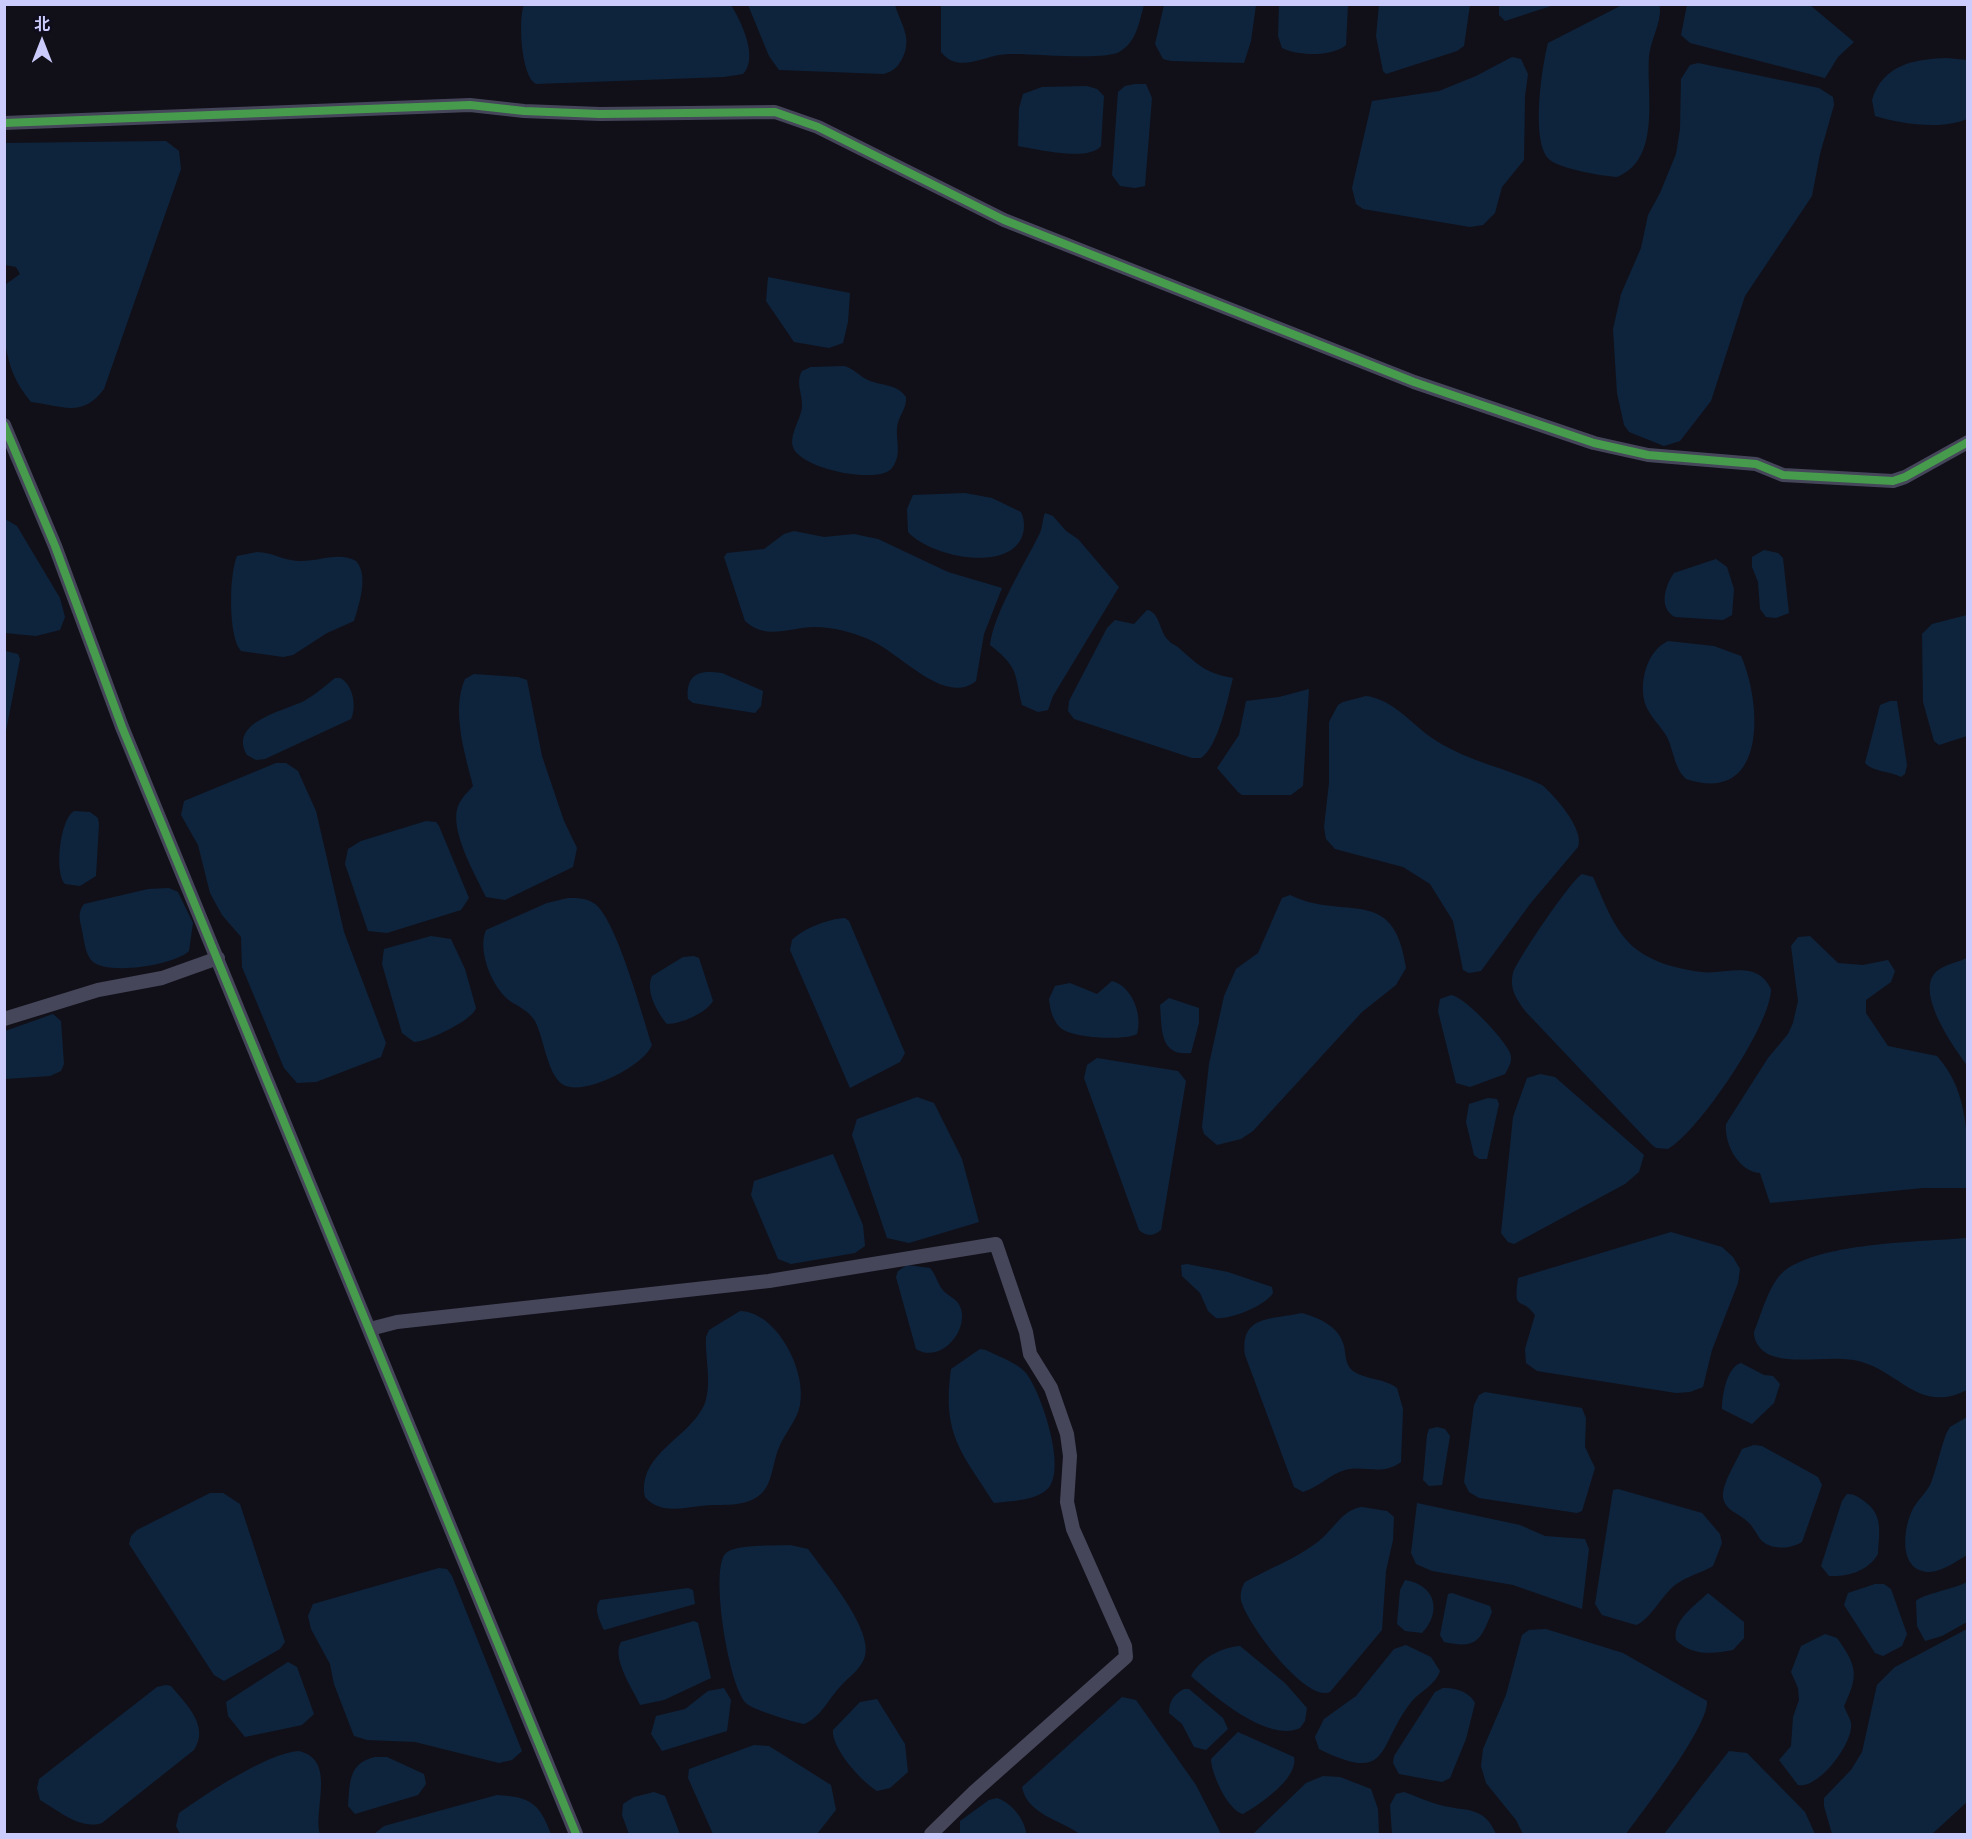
<!DOCTYPE html>
<meta charset="utf-8">
<style>
body{margin:0}
#map{position:relative;width:1972px;height:1839px;overflow:hidden;background:#111019;font-family:"PT Sans","Noto Sans SC",sans-serif}
canvas{display:block}
.frame{position:absolute;inset:0;border:6px solid #cbcbfc;pointer-events:none}
.north{position:absolute;left:12px;top:12px;width:60px;height:60px;-webkit-text-stroke:4px #0e0c1d;paint-order:stroke;rotate:0deg;font-size:16px;font-weight:700;line-height:24px;text-align:center;color:#cbcbfc}
.north::after{content:'';display:block;margin:auto;width:21px;height:27px;background:#cbcbfc;clip-path:polygon(50% 0,100% 100%,50% 72%,0 100%)}
</style>
<div id="map">
<canvas width="1972" height="1839"></canvas>
<div class="frame"></div>
<div class="north">北</div>
</div>
<script>
const ctx = document.querySelector('canvas').getContext('2d');
ctx.lineJoin = 'round';
function paint(path, color) {
  ctx.fillStyle = color;
  ctx.fill(path, 'evenodd');
}
function stroke(path, color, width, dash) {
  ctx.strokeStyle = color;
  ctx.lineWidth = width;
  ctx.lineCap = dash ? 'butt' : 'round';
  ctx.setLineDash(dash || []);
  ctx.stroke(path);
}
paint(new Path2D(`
 M1624,4L1658,5L1660,7C1661,24 1651,39 1649,56C1646,94 1662,159 1617,177C1602,176 1561,169 1550,160C1530,144 1542,66 1548,43Z
 M524,5H731C741,21 759,58 743,74L724,77L536,84C521,77 518,18 524,5Z
 M748,5H895C901,25 913,38 902,59C897,68 893,71 884,74L779,70L769,56Z
 M941,5V4L1144,5C1139,22 1137,42 1119,52C1101,61 1033,53 1009,54C985,54 959,75 941,52Z
 M1164,5H1256L1251,41L1244,63L1171,61L1163,59L1155,44Z
 M1279,5H1348L1346,45C1333,57 1297,56 1282,48L1278,36Z
 M1379,5H1470L1464,46L1457,51L1386,74L1383,71L1376,36Z
 M1499,5V4L1554,5L1505,21L1499,15Z
 M1810,5L1854,42L1838,57L1825,78L1690,43L1681,35L1687,5Z
 M1512,57L1521,59L1528,74L1525,96L1524,160L1502,187L1495,213L1483,225L1470,227L1363,209L1356,204L1352,188L1372,101L1439,91L1476,76Z
 M1947,58L1967,60V119C1942,130 1901,124 1875,116L1872,100C1883,64 1915,59 1947,58Z
 M1698,63L1819,88L1833,97L1834,105L1820,154L1812,196L1745,296L1711,401L1680,441L1664,446L1629,432L1624,425L1617,393L1613,329L1621,294L1641,248L1648,215L1660,193L1676,154L1680,129L1681,79L1690,65Z
 M1135,84H1146L1152,98L1145,186L1135,188L1120,186L1112,175L1118,92L1125,86Z
 M1087,86L1097,89L1104,96L1101,146C1088,162 1037,149 1018,146L1019,108L1023,94L1042,87Z
 M166,141L179,151L181,169L104,389C82,418 64,406 31,402C0,365 4,331 5,285L20,274L16,267L5,265V143Z
 M768,277L850,293L848,322L843,343L829,348L794,342L766,301Z
 M844,366C855,369 860,377 870,381C883,386 897,384 906,397C907,409 898,416 897,428C896,441 902,455 892,468C879,485 800,469 793,447C789,435 801,419 802,407C803,394 795,383 802,371L811,367Z
 M965,493L992,498L1021,512C1025,520 1025,531 1021,539C1003,573 928,555 908,532L907,509L913,495Z
 M1045,513L1053,516L1066,531L1078,539L1119,587L1053,696L1048,710L1038,712L1022,705C1014,672 1019,668 990,645C994,613 1024,565 1039,535C1043,528 1042,520 1045,513Z
 M5,519L17,526L60,598L65,617L60,630L36,636L5,633Z
 M794,531L824,537L854,534L878,539L948,572L1002,588L984,634L976,681C944,707 899,651 868,639C852,632 833,627 815,627C789,627 767,641 745,621L724,557L727,553L764,549L784,534Z
 M1764,550L1778,553L1783,558L1789,613L1776,618L1766,617L1760,609L1758,582L1752,567V557Z
 M257,552C272,552 284,561 299,561C318,562 338,551 356,561C369,575 359,605 354,621L327,633L293,655L283,657L241,651C228,637 229,574 237,556Z
 M1716,559L1727,567L1734,589L1732,615L1723,620L1675,617C1658,608 1665,586 1674,573Z
 M1147,610C1160,612 1159,631 1168,640C1171,644 1176,645 1179,648C1199,666 1206,673 1233,678C1228,698 1218,747 1201,758H1192L1074,719L1068,711L1069,701L1107,628L1115,620L1134,624Z
 M1967,615V736L1939,745L1934,741L1923,702L1922,634L1932,624Z
 M1668,641L1714,646L1741,656C1762,703 1768,806 1686,779C1674,768 1674,751 1667,737C1661,726 1651,718 1646,706C1638,685 1646,651 1668,641Z
 M5,651L18,654L20,659L5,736Z
 M712,672L722,673L763,691L761,706L755,713L693,703L688,699C686,681 693,671 712,672Z
 M474,674L518,677L527,680L542,756L564,821L577,848L573,867L505,900L486,897C476,876 447,827 459,804C462,797 469,791 473,786C465,754 451,710 465,679Z
 M335,678H340C353,684 357,707 351,719L265,759L256,760L247,755C228,722 284,711 304,701C315,695 325,686 335,678Z
 M1309,689L1303,786L1291,795H1242L1238,792L1217,768L1239,735L1246,701L1279,697Z
 M1366,696C1393,699 1412,725 1435,740C1469,762 1507,768 1542,785C1555,796 1585,830 1578,847L1530,904L1481,971L1469,973L1463,970L1453,921L1430,884L1403,867L1335,849L1326,839L1324,827L1329,783V722L1338,705L1343,702Z
 M1890,701H1897L1907,765L1905,774L1901,777C1890,771 1873,772 1865,763L1880,705Z
 M276,763H286L298,771L316,811L344,932L386,1043L381,1057L316,1082L297,1083L284,1068L242,967L241,937L222,915L210,893L198,845L181,815L184,801Z
 M74,811L90,812L98,818L99,824L96,876L80,886L65,884C54,873 60,819 74,811Z
 M426,821L436,822L439,826L469,898L461,910L387,933L368,931L345,864L348,849L361,841Z
 M1582,874L1593,877C1604,901 1614,932 1636,949C1654,963 1678,969 1701,972C1727,975 1756,959 1771,989C1771,1025 1699,1131 1668,1149L1656,1148L1651,1144L1526,1012C1517,1000 1509,989 1513,973C1517,960 1571,880 1582,874Z
 M148,889L169,888L178,892L193,923L189,951C175,965 107,976 92,961C85,954 84,939 82,930C80,920 77,913 84,904Z
 M1290,895C1345,922 1394,883 1406,968L1396,985L1362,1012L1253,1131L1241,1139L1217,1145L1204,1134L1202,1127L1209,1064L1224,996L1236,969L1258,953L1282,898Z
 M568,898C578,898 587,898 595,904C617,921 642,1015 652,1045C644,1066 582,1098 562,1084C547,1073 544,1038 535,1021C528,1010 519,1007 510,1001C492,988 477,950 486,930L547,903Z
 M845,918L849,921L905,1053L900,1062L850,1088L790,950L792,940C804,928 828,919 845,918Z
 M431,936L451,939L465,969L476,1008C473,1020 427,1042 414,1042L402,1033L382,964L384,949Z
 M1810,936L1838,963L1863,965L1888,960L1895,971L1891,982L1866,1000V1013L1888,1046L1937,1056C1970,1092 1968,1143 1967,1188H1923L1770,1203L1760,1173C1739,1172 1724,1144 1726,1124L1768,1058L1788,1034L1793,1023L1798,1001L1791,946L1798,937Z
 M694,956L699,958L713,1001C706,1013 681,1024 667,1024C657,1012 645,991 652,976L683,957Z
 M1967,958V1065C1955,1049 1913,991 1937,971C1944,965 1958,962 1967,958Z
 M1112,981C1132,986 1143,1015 1137,1034C1123,1041 1075,1038 1062,1029C1053,1022 1050,1010 1049,999L1055,986L1070,983L1097,994Z
 M1451,995C1465,997 1503,1038 1509,1051C1514,1059 1509,1067 1505,1074L1470,1087L1456,1083L1438,1011L1440,999Z
 M1169,998L1199,1008V1023L1191,1053C1159,1057 1162,1028 1160,1005Z
 M53,1014L61,1021L64,1064L61,1071L50,1076L5,1079V1031Z
 M1097,1058L1178,1071L1186,1081L1161,1230C1154,1236 1147,1237 1139,1230L1084,1078L1087,1065Z
 M1540,1074L1555,1077L1644,1155L1639,1172L1625,1184L1514,1244L1508,1242L1501,1233L1513,1117L1527,1078Z
 M917,1097L934,1103L962,1159L979,1222L909,1243L887,1238L852,1135L857,1119Z
 M1488,1098L1497,1099L1499,1104L1487,1159H1479L1474,1155L1466,1122L1469,1104Z
 M833,1154L863,1225L865,1246L855,1253L791,1264L778,1259L751,1195L754,1181Z
 M1671,1232L1722,1247L1733,1257L1740,1269L1738,1283L1712,1350L1703,1387L1690,1392L1676,1393L1537,1371L1526,1363L1525,1349L1535,1315C1521,1295 1513,1314 1518,1278Z
 M1967,1238V1390C1917,1415 1900,1369 1854,1360C1829,1356 1798,1363 1776,1357C1764,1354 1754,1345 1754,1332C1761,1315 1768,1288 1781,1274C1814,1242 1921,1242 1967,1238Z
 M1187,1264L1228,1272L1272,1287L1273,1293C1266,1305 1231,1320 1216,1318L1208,1311L1200,1293L1182,1276L1181,1265Z
 M907,1265L930,1268C936,1275 937,1282 942,1289C948,1297 958,1298 961,1309C968,1332 940,1364 916,1349L896,1277L898,1271Z
 M740,1311C777,1312 807,1371 800,1405C797,1421 783,1435 778,1450C773,1463 772,1483 762,1493C745,1509 722,1503 701,1506C681,1508 660,1514 645,1497C637,1453 691,1438 705,1403C712,1383 705,1358 706,1337L709,1330Z
 M1302,1313C1319,1318 1339,1326 1344,1346C1346,1355 1345,1365 1353,1371C1366,1380 1384,1378 1397,1388L1403,1409L1401,1462C1383,1476 1364,1465 1345,1470C1330,1474 1319,1487 1303,1492L1294,1487L1245,1355C1240,1315 1270,1320 1302,1313Z
 M980,1349L986,1350C997,1356 1018,1363 1026,1373C1041,1392 1065,1464 1050,1486C1039,1501 1010,1501 994,1503C961,1451 942,1435 951,1369Z
 M1741,1363L1764,1375L1773,1376L1780,1384L1774,1403L1752,1424L1722,1409C1722,1395 1727,1367 1741,1363Z
 M1485,1392L1582,1408L1586,1418L1585,1447L1595,1468L1582,1511L1577,1513L1479,1498L1469,1492L1464,1482L1474,1405L1479,1395Z
 M1967,1417V1555C1957,1561 1943,1571 1930,1572C1899,1572 1903,1532 1911,1513C1915,1502 1926,1494 1931,1483C1937,1467 1940,1450 1946,1434L1950,1427Z
 M1437,1427L1445,1429L1450,1436L1442,1485L1429,1486L1423,1480L1427,1435L1429,1429Z
 M1754,1445L1762,1446L1818,1477L1822,1485L1802,1542C1791,1549 1772,1550 1762,1541C1757,1536 1754,1527 1748,1522C1739,1513 1725,1511 1723,1497C1722,1484 1736,1462 1742,1449Z
 M1618,1489L1702,1513L1720,1534L1722,1543L1713,1566C1701,1573 1687,1576 1675,1585C1663,1594 1649,1621 1636,1625L1602,1615L1595,1604L1613,1490Z
 M210,1493H223L240,1504L285,1642L280,1649L224,1681L214,1675L129,1544L131,1536L137,1530Z
 M1847,1494C1855,1494 1858,1497 1864,1501C1884,1515 1879,1533 1878,1554C1868,1571 1848,1577 1829,1576L1821,1566L1842,1501Z
 M1417,1503L1520,1525L1545,1536L1585,1539L1589,1549L1582,1609L1513,1585L1432,1571L1416,1564L1411,1553Z
 M1362,1507L1387,1511L1394,1517L1393,1540L1386,1571L1382,1630L1330,1692C1306,1703 1246,1623 1241,1600C1240,1594 1242,1586 1245,1582C1270,1568 1296,1559 1319,1541C1333,1530 1343,1509 1362,1507Z
 M790,1545L808,1549C824,1571 873,1629 865,1656C861,1670 848,1677 839,1688C828,1700 820,1718 804,1724C793,1722 755,1710 747,1704C729,1690 709,1567 726,1553C736,1544 776,1546 790,1545Z
 M439,1568L447,1569L452,1576L522,1751L512,1760L499,1763L415,1742L367,1740L354,1736L334,1684L330,1664L311,1629L308,1616L313,1604Z
 M1405,1580C1436,1585 1442,1612 1422,1633L1405,1631L1397,1624L1400,1590Z
 M1967,1582V1622L1942,1636L1925,1641L1917,1626L1916,1601C1922,1594 1955,1589 1967,1582Z
 M1875,1584H1884L1891,1589L1907,1634L1902,1646L1883,1656L1875,1653L1844,1605L1848,1593Z
 M688,1588L693,1590L695,1604L604,1630C600,1621 593,1609 600,1600Z
 M1452,1593L1490,1606L1492,1612C1480,1641 1477,1649 1444,1642L1440,1635L1448,1594Z
 M1708,1593L1744,1622V1638L1733,1650C1713,1654 1691,1656 1676,1640C1672,1620 1696,1605 1708,1593Z
 M694,1621L698,1623L711,1678L664,1700L640,1705C633,1689 611,1658 621,1642Z
 M1546,1629L1623,1653L1707,1701C1709,1726 1643,1811 1626,1834H1523L1516,1820L1486,1783L1481,1766L1483,1749L1506,1695L1522,1635L1529,1630Z
 M1967,1629V1802L1932,1834H1832L1824,1806V1798L1851,1770L1862,1752L1877,1685L1895,1667Z
 M1825,1634L1837,1638C1857,1666 1859,1675 1844,1706C1846,1712 1850,1718 1851,1723C1854,1743 1818,1790 1798,1785L1779,1760L1791,1746L1793,1717L1799,1700L1798,1688L1791,1672L1801,1646Z
 M1406,1645L1431,1657L1440,1671C1436,1684 1421,1691 1412,1701C1376,1746 1392,1785 1319,1749L1315,1737L1324,1719L1356,1696L1394,1649Z
 M1240,1646L1285,1683L1307,1708L1305,1721L1300,1728C1268,1743 1214,1696 1191,1676C1200,1659 1221,1647 1240,1646Z
 M288,1662L297,1667L314,1714L302,1725L245,1737L228,1716L226,1702Z
 M166,1685L171,1686C186,1704 210,1726 194,1750L102,1823C80,1830 59,1811 40,1800L37,1788L39,1779L157,1687Z
 M724,1688L731,1700L727,1731L662,1751L651,1734L656,1716L685,1709L708,1691Z
 M1443,1688C1455,1687 1470,1692 1475,1703L1466,1739L1450,1778L1442,1782L1399,1774L1393,1763L1394,1756L1435,1692Z
 M1184,1689H1189L1223,1718L1228,1729L1206,1750L1194,1747L1182,1724L1169,1713C1169,1701 1174,1694 1184,1689Z
 M1122,1697L1136,1700L1196,1785L1221,1834H1080C1060,1820 1027,1814 1022,1787Z
 M877,1699L905,1744L908,1772L890,1788L877,1791C862,1782 831,1748 833,1730L860,1702Z
 M1238,1732L1294,1757C1299,1778 1259,1805 1243,1814C1228,1811 1211,1773 1211,1759Z
 M754,1745L769,1746L831,1785L836,1810L817,1834H713L688,1778L689,1769Z
 M299,1751C337,1760 313,1809 320,1834H180L176,1826L179,1813C206,1794 267,1753 299,1751Z
 M1729,1751L1747,1753L1805,1812L1815,1834H1664Z
 M375,1757H387L424,1774L426,1784L418,1795L355,1814L348,1806C350,1783 348,1763 375,1757Z
 M1323,1776L1340,1777L1371,1789L1378,1809L1379,1834H1253L1306,1783Z
 M654,1792L665,1796L680,1834H629L622,1815L623,1804L634,1797Z
 M1404,1792C1416,1796 1428,1802 1440,1805C1465,1812 1484,1805 1496,1834H1392L1390,1805L1396,1794Z
 M497,1795C531,1797 539,1803 551,1834H374L384,1826Z
 M997,1798C1011,1802 1026,1821 1026,1834H960V1821L989,1800Z`), '#0e243c');
stroke(new Path2D(`
 M4,123L470,105L524,111L600,114L775,112L818,127L1004,220L1414,382L1594,443L1648,455L1756,464L1783,475L1893,481L1905,477L1968,442
 M4,425L55,546L122,727L576,1834
 M4,1019L98,990L162,978L218,958
 M370,1329L397,1322L769,1281L996,1244L1026,1332L1030,1354L1051,1388L1067,1434L1070,1456L1067,1502L1073,1529L1125,1646L1126,1657L974,1792L931,1834`), '#45465a', 14);
stroke(new Path2D(`
 M4,123L470,105L524,111L600,114L775,112L818,127L1004,220L1414,382L1594,443L1648,455L1756,464L1783,475L1893,481L1905,477L1968,442
 M4,425L55,546L122,727L576,1834`), '#469c4c', 8);
</script>
